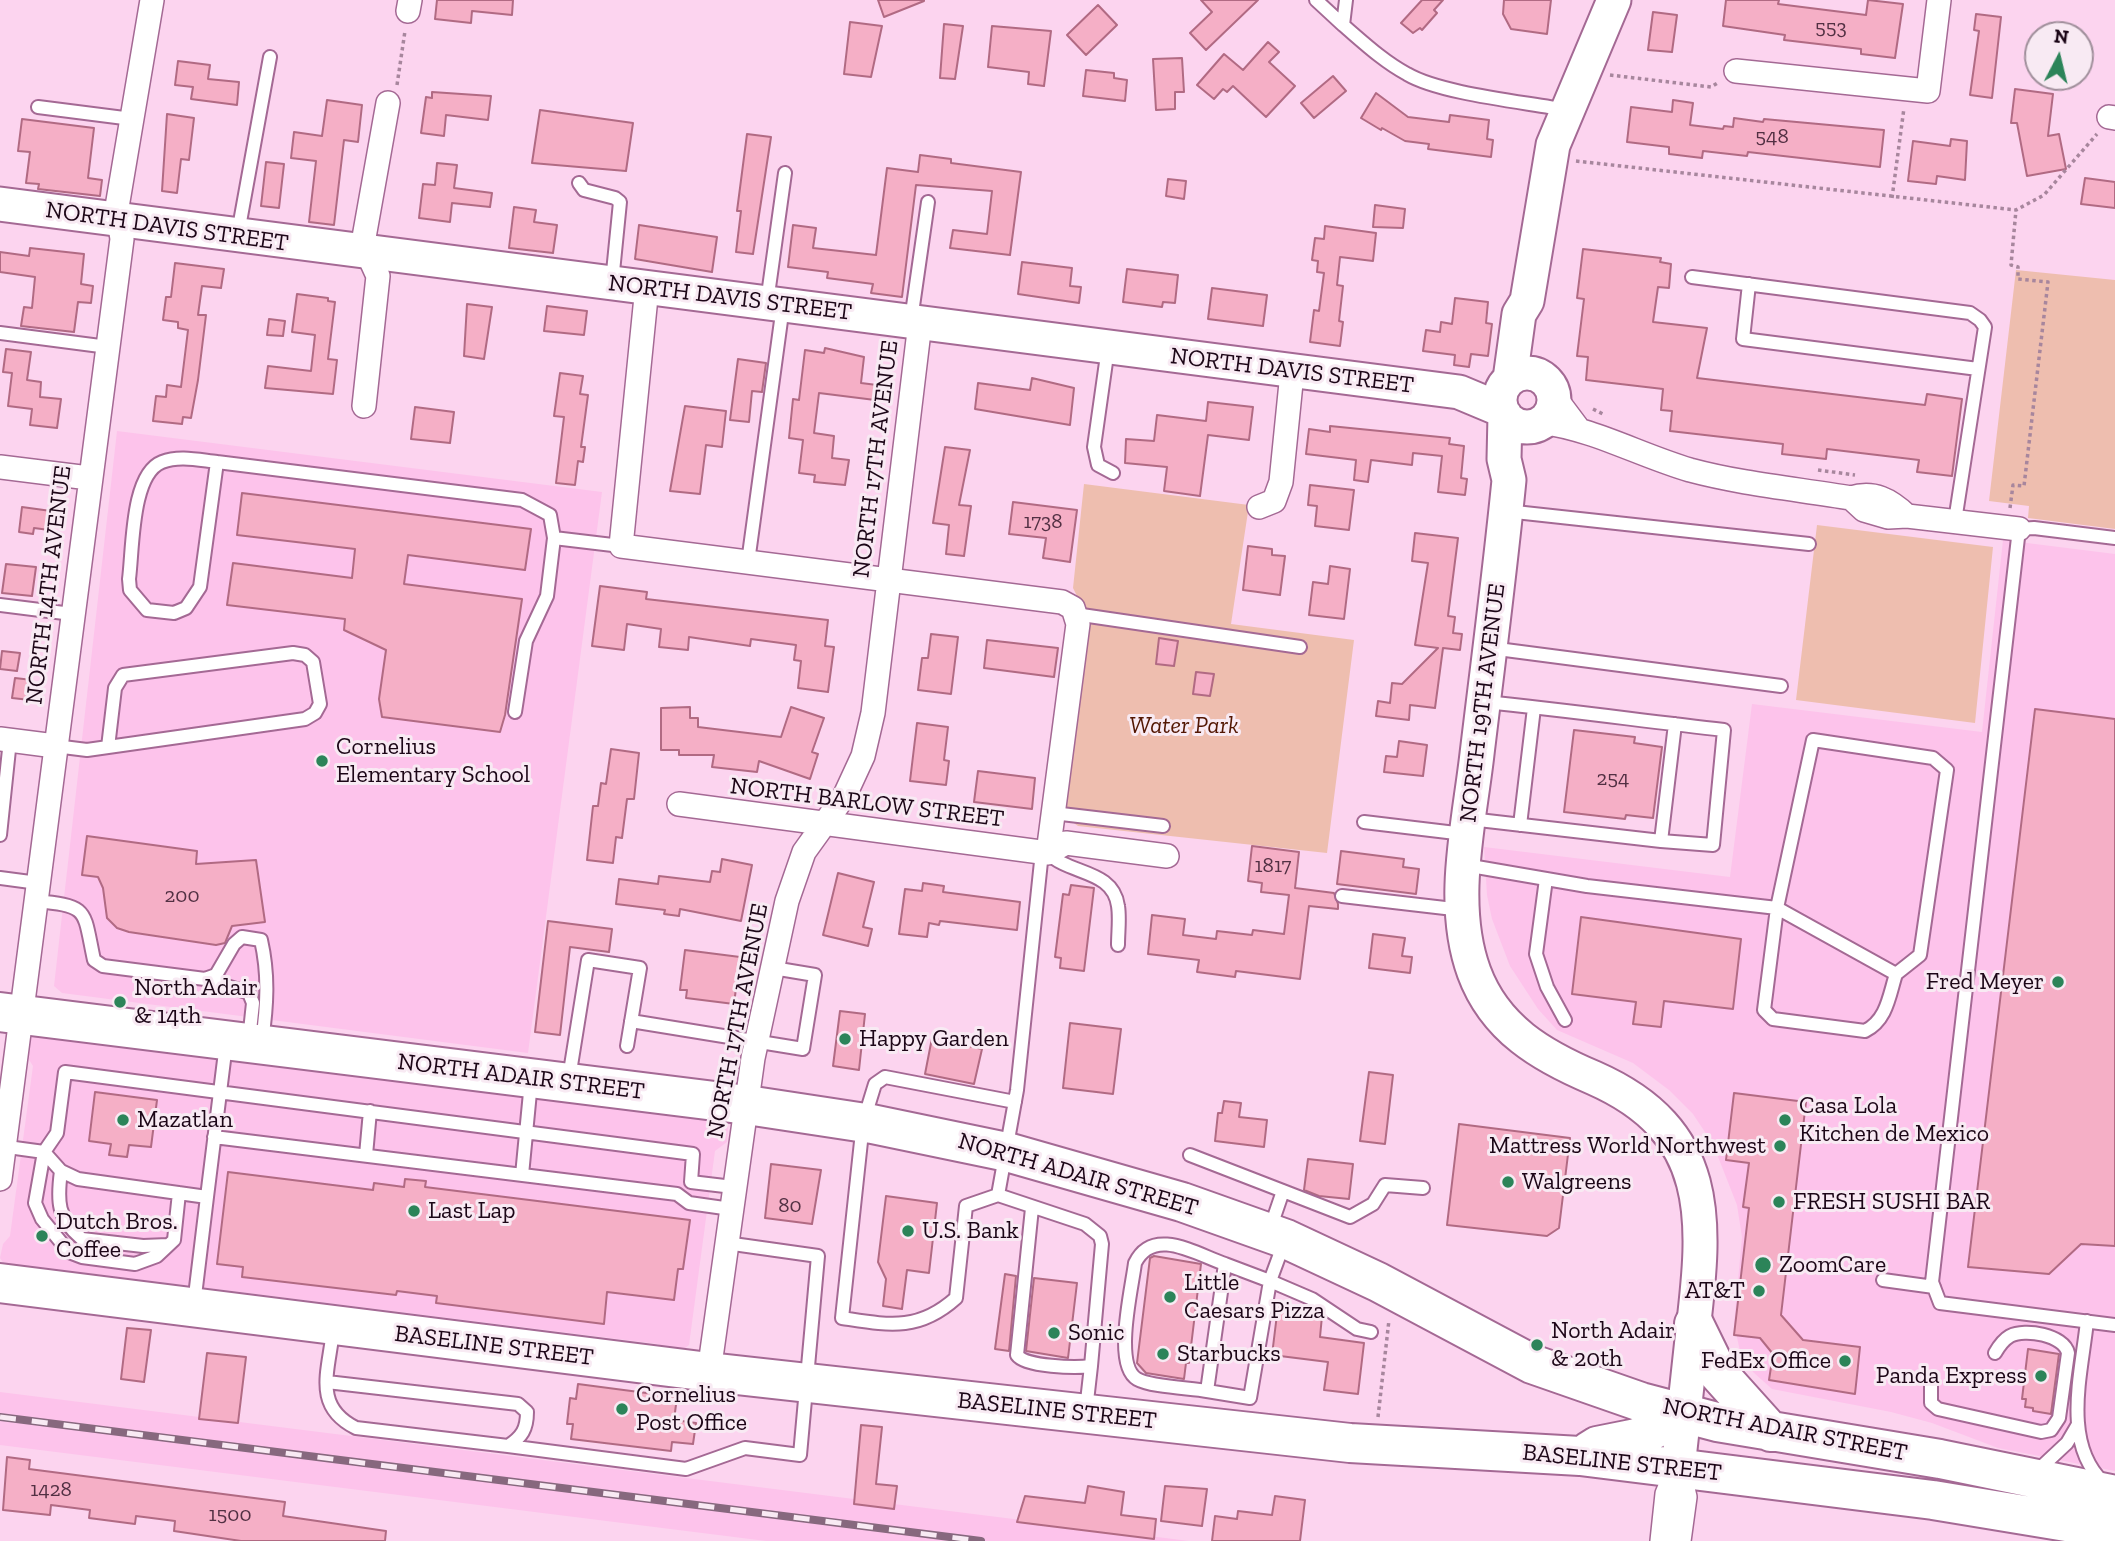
<!DOCTYPE html>
<style>
body{margin:0}
#map{position:relative;width:2115px;height:1541px;overflow:hidden;background:#fcd4ef;font-family:"Zilla Slab",serif}
canvas{display:block}
.north{position:absolute;left:2024px;top:21px;width:70px;height:70px;box-sizing:border-box;background:#f8eaf3;border:2px solid #a08f9b;border-radius:50%;rotate:7deg;font-size:19px;font-weight:700;line-height:28px;text-align:center;color:#1c0617}
.north::after{content:'';display:block;margin:auto;width:24px;height:32px;background:#2c8459;clip-path:polygon(50% 0,100% 100%,50% 72%,0 100%)}
</style>
<div id="map">
<canvas width="2115" height="1541"></canvas>
<div class="north">N</div>
</div>
<script>
const ctx = document.querySelector('canvas').getContext('2d');
ctx.lineJoin = 'round';
function paint(path, color) {
  ctx.fillStyle = color;
  ctx.fill(path, 'evenodd');
}
function stroke(path, color, width, dash) {
  ctx.strokeStyle = color;
  ctx.lineWidth = width;
  ctx.lineCap = dash ? 'butt' : 'round';
  ctx.setLineDash(dash || []);
  ctx.stroke(path);
}
function label(font, color, halo, rows, align = 'center') {
  ctx.font = font + ' "Zilla Slab",serif';
  ctx.lineWidth = 6;
  ctx.setLineDash([]);
  ctx.textBaseline = 'middle';
  ctx.strokeStyle = halo;
  ctx.fillStyle = color;
  for (const [text, x, y, turn = 0] of rows) {
    ctx.save();
    ctx.translate(x, y);
    ctx.rotate((+turn || 0) * Math.PI / 180);
    ctx.textAlign = isNaN(turn) ? turn : align;
    if (halo) ctx.strokeText(text, 0, 0);
    ctx.fillText(text, 0, 0);
    ctx.restore();
  }
}
paint(new Path2D(`
 M117,431L602,492L528,1053L62,993L54,986Z
 M2003,540L2115,554V1471L1998,1448L1932,1423L1891,1412L1772,1389L1753,1372L1740,1351L1734,1324L1742,1237L1737,1205L1713,1144L1693,1114L1669,1090L1633,1063L1557,1030L1538,1009L1510,966L1492,919L1487,895L1484,847L1730,877L1752,704L1982,732Z
 M32,1032L692,1118L704,1113L719,1116L728,1126L727,1142L715,1151L689,1345L679,1353L668,1351L658,1344L38,1267L27,1272L8,1270L0,1258L3,1244L10,1236L33,1066L26,1055Z
 M0,1392L1189,1541H766L0,1445Z`), '#fdc3eb');
paint(new Path2D(`
 M2016,270L2115,280V529L2028,518L2029,506L1989,501Z
 M1084,484L1249,505L1231,624L1354,640L1327,853L1078,826L1067,818L1062,804L1081,604L1073,588Z
 M1817,525L1993,547L1975,723L1796,700Z`), '#eebeaf');
const building = new Path2D(`
 M437,0H513L512,15L472,11L471,23L435,19Z
 M878,0H924V1L884,17Z
 M1201,0H1258L1206,50L1190,33L1212,12Z
 M1422,0H1443L1434,10L1437,13L1422,30L1420,28L1413,33L1401,23Z
 M1504,0H1551L1547,34L1511,29L1503,14Z
 M1726,0H1779L1778,4L1866,15L1868,0L1903,4L1895,58L1861,54V49L1784,40L1785,35L1723,26Z
 M1098,5L1117,25L1086,55L1067,35Z
 M1653,12L1677,15L1672,52L1648,50Z
 M1976,14L2001,17L1992,98L1970,95L1979,31L1974,30Z
 M850,22L882,26L871,77L844,74Z
 M944,24L963,26L955,79L940,78Z
 M992,26L1051,31L1044,86L1028,84L1029,72L988,67Z
 M1268,42L1279,52L1269,62L1295,86L1266,117L1233,86L1227,92L1223,89L1214,99L1197,85L1224,54L1243,70Z
 M1182,58L1184,92H1175V109L1156,110L1153,59Z
 M178,61L210,65L208,79L239,82L237,105L191,99L193,87L175,85Z
 M1086,70L1114,73V78L1127,80L1125,101L1083,96Z
 M1333,76L1346,91L1314,118L1301,103Z
 M2015,89L2053,94L2048,136L2059,134L2066,169L2027,176L2017,123H2011Z
 M432,92L491,96L488,120L446,115L444,136L421,133L426,97L432,98Z
 M1376,93L1408,117L1449,122L1450,115L1489,120L1487,139L1493,140L1491,157L1428,149L1429,144L1405,141L1382,128L1381,130L1361,118Z
 M327,100L362,105L358,142L344,140L334,225L309,222L316,161L291,158L294,132L322,136Z
 M1673,100L1693,103L1690,125L1723,129L1724,126L1733,127L1734,118L1763,122L1764,119L1884,130L1880,167L1748,152L1747,156L1703,151L1702,158L1669,154V147L1627,142L1631,107L1672,112Z
 M540,110L633,123L626,171L532,163Z
 M167,114L194,118L189,160L181,159L177,193L162,191Z
 M22,119L94,128L88,178L102,180L100,196L38,189L39,184L26,183L30,152L18,151Z
 M747,134L771,137L753,254L736,252L741,211H737Z
 M1951,139L1967,141L1965,180L1937,176L1936,184L1908,181L1913,141L1950,146Z
 M920,155L951,159V163L1021,172L1010,255L950,248L953,230L987,234L992,191L916,185L902,297L871,293L873,284L827,278L828,272L788,267L793,225L816,228L813,248L876,255L887,168L918,172Z
 M266,162L284,164L279,208L261,206Z
 M437,163L457,165L454,188L492,193L490,207L452,203L450,222L419,218L423,184L435,185Z
 M2085,178L2115,182V208L2081,204Z
 M1168,179L1186,181L1184,199L1166,196Z
 M1375,205L1405,209L1403,228L1373,227Z
 M514,207L536,210L534,222L557,225L553,253L509,248Z
 M639,225L717,237L712,272L635,259Z
 M1325,226L1376,233L1373,261L1340,257L1337,285L1343,286L1339,321L1343,322L1340,346L1310,342L1314,310L1319,311L1324,273L1317,272L1318,261L1312,260L1315,238L1324,239Z
 M30,248L84,254L81,284L93,286L91,303L78,302L74,332L21,326L24,307L32,308L35,277L0,272V252L29,256Z
 M1583,249L1661,258L1660,262L1671,264L1669,288L1658,287L1653,322L1707,328L1697,378L1925,405L1927,394L1962,399L1952,476L1917,472L1919,460L1827,449L1826,459L1782,454L1783,444L1670,431L1672,411L1661,410L1663,389L1586,380L1588,357L1577,356L1584,299L1577,298Z
 M1022,262L1072,268L1070,286L1081,287L1079,303L1018,294Z
 M175,263L224,269L221,288L202,286L198,315H206L198,380L191,418L183,417L182,424L153,421L156,396L166,397L167,385L181,387L188,330L178,328V322L163,320L166,297H171Z
 M1127,269L1178,275L1175,303L1163,302L1162,307L1123,302Z
 M1212,288L1267,295L1263,326L1208,319Z
 M297,294L328,298V301L335,302L328,359L337,360L333,394L265,388L268,366L311,371L315,335L292,332Z
 M1455,298L1488,302L1486,323L1492,324L1488,356L1471,354L1469,367L1454,365L1455,355L1423,351L1426,330L1440,332L1441,322L1452,324Z
 M467,304L492,307L484,359L464,356Z
 M547,306L587,311L584,335L544,331Z
 M269,319L285,321L283,336L267,335Z
 M825,348L864,357L861,383L877,385L875,400L819,393L814,433L834,436L832,458L849,460L845,485L814,482L815,475L799,473L803,440L789,438L793,399L799,400L805,350L824,353Z
 M6,349L31,352L27,380L41,382L40,397L61,399L57,428L30,425L32,409L8,406L12,373L3,372Z
 M738,359L766,363L762,392L752,391L749,422L730,420Z
 M560,373L583,376L580,394L588,395L581,447H585L583,462L578,461L575,485L556,483L564,417L554,416Z
 M1032,378L1074,388L1070,425L975,409L978,383L1030,390Z
 M1208,402L1253,407L1249,440L1208,435L1200,496L1164,491L1167,467L1125,463L1126,439L1154,441L1157,415L1206,421Z
 M685,406L726,411L722,447L706,445L700,494L670,491Z
 M415,407L454,412L450,443L411,439Z
 M1330,426L1450,438L1449,444L1464,446L1461,478L1467,479L1465,495L1438,492L1442,456L1413,453L1412,465L1371,460L1368,482L1354,480L1356,460L1306,454L1309,429L1330,432Z
 M945,447L970,450L959,505L971,506L964,556L946,554L949,525L933,523Z
 M1310,485L1354,490L1349,530L1315,526L1317,506L1308,505Z
 M242,493L531,529L525,570L408,555L404,584L522,599L505,715L500,732L382,717L379,699L386,650L344,630L345,619L227,605L233,563L352,578L355,549L237,535Z
 M1013,502L1077,510L1070,562L1043,558L1046,538L1009,534Z
 M22,507L51,511L49,530L34,528L33,534L19,532Z
 M1415,533L1458,538L1448,616L1455,617L1453,633L1462,634L1460,650L1443,648L1435,708L1410,705L1409,720L1376,716L1378,701L1390,703L1392,683L1402,684L1438,648L1415,645L1428,563L1412,561Z
 M1248,546L1272,549V555L1285,556L1280,595L1243,590Z
 M6,564L36,567L32,596L2,593Z
 M1330,566L1350,569L1344,619L1309,615L1313,582L1328,584Z
 M600,586L647,592L646,599L828,620L825,646L834,647L828,692L798,688L801,661L794,660L796,645L751,639L750,646L689,637L688,650L659,647L661,629L627,624L624,650L592,646Z
 M931,634L958,637L951,694L918,690L922,658H928Z
 M1159,638L1178,641L1174,666L1156,664Z
 M987,640L1058,648L1054,677L984,668Z
 M2,651L20,653L17,671L0,669Z
 M1196,672L1214,674L1210,696L1193,694Z
 M15,678L32,680L30,700L12,698Z
 M690,707V718H698V727L781,737L791,707L824,718L812,752L818,754L810,779L759,761L757,772L712,767L714,755H679V750H661V708Z
 M2035,709L2115,719V1246L2081,1244L2049,1274L1968,1267Z
 M917,723L948,727L944,760L949,761L946,785L910,781Z
 M1574,730L1635,737L1634,743L1662,747L1653,818L1626,815L1625,819L1564,812Z
 M1399,741L1427,745L1423,776L1384,772L1386,756L1397,757Z
 M611,749L639,753L634,799H627L622,838L616,837L613,863L587,860L593,806H598L601,783L606,784Z
 M978,771L1035,778L1032,809L974,802Z
 M87,836L197,851L196,864L256,860L265,922L232,926L225,943L216,945L129,932L117,928L107,918L103,888L98,877L82,875Z
 M1252,846L1299,852L1295,888L1334,893L1338,904V909L1309,906L1300,979L1236,971L1235,977L1197,972L1199,960L1148,954L1152,915L1185,919L1183,935L1216,939L1217,931L1252,935L1253,930L1284,934L1289,895L1261,892L1262,883L1248,881Z
 M1341,851L1404,859L1403,867L1419,869L1416,894L1337,884Z
 M722,859L752,865L741,921L680,909L679,916L664,914L665,910L616,904L619,879L658,884L659,876L710,882L712,871L720,872Z
 M838,873L874,882L863,927L872,929L868,946L823,935Z
 M923,883L944,886L943,892L1020,902L1017,930L940,921L939,925L929,923L927,937L899,934L905,889L922,891Z
 M1071,885L1094,888L1084,971L1060,968L1061,958L1055,957L1063,894L1069,895Z
 M1581,917L1741,939L1733,1009L1664,1001L1661,1027L1633,1024L1636,1002L1572,994Z
 M548,921L612,929L609,952L570,947L560,1035L535,1032Z
 M1373,934L1405,938L1402,956L1412,957L1410,973L1369,968Z
 M685,950L740,957L734,1004L686,998L687,990H680Z
 M840,1011L865,1014L859,1070L833,1066Z
 M1070,1023L1121,1029L1113,1094L1063,1088Z
 M932,1038L982,1049L974,1084L925,1074Z
 M1369,1072L1393,1075L1385,1144L1360,1141Z
 M95,1092L157,1100L151,1147L129,1145L127,1157L109,1155L111,1144L89,1141Z
 M1734,1093L1806,1102L1781,1315L1803,1340L1860,1347L1855,1394L1769,1380L1773,1354L1760,1338L1734,1335L1749,1208L1743,1207L1749,1163L1726,1160Z
 M1224,1101L1241,1103L1239,1117L1267,1120L1264,1147L1215,1141L1218,1113H1222Z
 M1459,1124L1570,1138L1559,1228L1547,1236L1447,1225Z
 M1308,1159L1353,1164L1349,1199L1319,1196L1304,1190Z
 M771,1164L821,1170L812,1224L765,1218Z
 M228,1172L373,1190L374,1183L404,1187L405,1179L426,1181L425,1187L690,1220L683,1269H678L674,1300L607,1292L604,1324L436,1303L437,1296L397,1291L396,1295L242,1277L243,1267L217,1264Z
 M886,1196L937,1203L929,1273L907,1270L902,1309L883,1306L886,1279L878,1262Z
 M1154,1256L1201,1264L1189,1363H1186L1184,1379L1146,1373L1137,1363L1150,1258Z
 M1005,1274L1016,1276L1009,1351L995,1349Z
 M1034,1278L1077,1283L1068,1358L1026,1351Z
 M1278,1306L1312,1310L1322,1316L1320,1337L1364,1343L1358,1394L1324,1390L1328,1362L1272,1355Z
 M127,1328L151,1330L144,1382L121,1379Z
 M2028,1349L2059,1354L2051,1414L2033,1411V1408L2025,1407L2026,1399H2022Z
 M207,1353L246,1357L238,1423L199,1419Z
 M578,1384L677,1397L674,1420L696,1423L693,1444L672,1442L671,1451L571,1439L573,1424H567L570,1398L576,1399Z
 M861,1425L882,1427L876,1484L897,1486L894,1509L854,1504Z
 M7,1457L30,1460L29,1469L285,1502L283,1516L386,1531L385,1541H241L174,1531L175,1521L136,1516L135,1524L89,1518L90,1510L51,1505L50,1515L3,1510Z
 M1088,1486L1124,1492L1121,1515L1156,1519L1154,1539L1017,1522L1025,1496L1085,1503Z
 M1165,1486L1207,1489L1202,1526L1161,1521Z
 M1275,1496L1305,1500L1300,1541H1212L1215,1516L1237,1519L1238,1511L1272,1515Z`);
paint(building, '#f5afc6');
stroke(building, '#b16a83', 2);
const lane = new Path2D(`
 M1316,0L1343,25L1346,0
 M1343,25C1364,43 1383,61 1407,74C1441,94 1525,102 1566,110
 M38,107L132,119
 M579,183L584,190L615,198L620,202L612,282
 M238,233L270,57
 M1692,277L1970,313L1980,320L1985,327L1955,521
 M1749,284L1743,339L1978,369
 M767,302L785,173
 M911,320L928,202
 M0,333L108,347
 M1108,348L1094,447L1098,465L1113,473
 M217,462L200,587L186,608L174,613L147,610L130,590L129,579C133,549 131,474 162,462C179,455 199,460 217,462L522,500L550,515L554,538L547,596L526,641L515,712
 M1506,511L1809,544
 M554,538L621,546
 M2115,538L2034,528L2019,529L1932,1282L1940,1303L2115,1325
 M748,562L783,306
 M0,605L72,614
 M1075,614L1300,647
 M1490,648L1781,686
 M1485,702C1565,710 1644,721 1724,730L1713,845L1661,841L1675,724
 M55,746L87,750L305,719L315,713L320,704L313,662L305,655L293,653L123,675L115,688L108,747
 M1053,813L1163,826
 M1470,819L1661,841
 M1364,822L1464,834
 M1520,825L1534,708
 M0,835L10,740
 M1048,853C1069,875 1113,869 1118,906C1120,918 1118,932 1118,945
 M1465,865L1587,886L1777,908L1896,974L1920,955L1947,770L1933,758L1813,740L1777,908L1764,1010L1773,1019L1865,1031C1887,1020 1889,996 1896,974
 M0,878L38,883
 M1546,879L1536,954L1547,987L1565,1020
 M1342,896L1462,910
 M35,901C90,906 83,909 94,960L103,966L205,979L249,993L253,1003L249,1040
 M205,979L216,975L234,944L242,937L261,940C269,975 267,1006 262,1041
 M631,1021L803,1049L815,975L773,968
 M569,1078L588,960L640,968L627,1046
 M1015,1102L885,1077L875,1084L863,1123L842,1318C888,1325 918,1332 956,1298L966,1206L998,1195L1085,1224L1100,1236L1102,1244L1091,1366C1076,1368 1025,1367 1017,1355L1032,1208
 M214,1137L677,1194L689,1203L731,1209
 M0,1146L44,1152L61,1171L78,1179L207,1197L226,1044
 M366,1155L370,1111
 M1190,1155L1283,1191
 M61,1171C57,1201 57,1218 82,1239L143,1246L168,1245
 M522,1175L531,1082
 M179,1193L174,1240L157,1256L135,1264L82,1257L69,1252L42,1219L35,1203L44,1152L57,1133L65,1072L693,1154L691,1182L733,1187
 M998,1195L1017,1090L1042,852
 M1270,1229L1283,1191L1350,1217L1373,1204L1385,1185L1423,1188
 M1284,1243L1270,1281L1225,1264L1207,1391L1250,1398L1270,1281L1312,1299L1357,1329L1371,1332
 M1883,1280L1934,1287
 M194,1304L207,1197
 M2087,1321C2082,1372 2061,1443 2104,1483
 M327,1382L518,1404L527,1412C527,1429 522,1437 508,1446L356,1428C312,1406 329,1371 333,1330
 M1931,1382V1403L1938,1409L2041,1432L2051,1430L2059,1418L2068,1353C2064,1335 2025,1328 2010,1336C2003,1340 1999,1346 1995,1353
 M1207,1391C1190,1388 1151,1387 1137,1379C1113,1365 1132,1288 1135,1263C1153,1226 1196,1254 1225,1264
 M1086,1410L1091,1366
 M508,1446L686,1469L745,1448L800,1455L818,1256L726,1243
 M2036,1472L2067,1443L2077,1426`);
const street = new Path2D(`
 M408,11L410,0
 M1736,71L1928,91L1939,0
 M2109,117L2115,118
 M647,287L621,546L1062,602L1073,608L1078,624L1048,853
 M1553,395L1577,427
 M364,406L378,276L363,243L388,103
 M1541,422C1594,429 1639,455 1690,470C1742,484 1797,489 1851,498C1874,491 1890,500 1907,516
 M0,467L89,478
 M1851,498L1864,510L1888,517L1907,516L2019,529
 M1259,507L1274,501L1281,482L1292,373
 M0,739L55,746
 M679,804L1048,853
 M1048,853L1066,843L1167,856
 M0,1179L122,239L117,207L152,0
 M709,1372L753,1058L787,901L804,852L845,795L863,756L873,713L920,323
 M1678,1468L1685,1497L1679,1541
 M1662,1541L1667,1494L1678,1468`);
const secondary = new Path2D(`
 M0,204L1459,392L1502,410
 M1500 400a27 27 0 1 1 54 0a27 27 0 1 1-54 0Z
 M1510,379L1519,314L1527,301L1553,145L1614,0
 M1505,415L1504,459L1509,480C1500,571 1488,663 1477,754C1469,824 1449,904 1474,972C1495,1029 1542,1056 1594,1078C1714,1131 1706,1220 1693,1330C1688,1376 1683,1422 1678,1468`);
const highway = new Path2D(`
 M0,1012L747,1105L872,1124L1007,1152L1182,1202L1286,1239L1378,1282L1532,1364L1641,1402L1717,1422L1940,1459L2115,1495
 M0,1283L709,1372L1350,1443L1580,1456L1933,1500L2115,1530
 M1694,1324L1718,1373L1771,1432
 M1589,1451L1597,1446L1637,1438L1684,1414`);
stroke(lane, '#a46994', 16);
stroke(street, '#a46994', 26);
stroke(secondary, '#a46994', 37);
stroke(highway, '#a46994', 42);
stroke(new Path2D(`
 M1610,75L1711,87L1719,82
 M397,85L405,31
 M1576,161L2016,210L2044,195L2097,134
 M1892,198L1904,108
 M1593,409L1605,415
 M1818,470L1855,475
 M2010,508L2013,485L2024,486L2048,282L2018,279V267L2011,265L2016,210
 M1378,1417L1389,1320`), '#a7869d', 3.5, [3.5, 3.5]);
stroke(lane, '#fff', 12);
stroke(street, '#fff', 23);
stroke(secondary, '#fff', 33);
stroke(highway, '#fff', 38);
const rail = new Path2D(`
 M0,1417L981,1541`);
stroke(rail, '#87687e', 8);
stroke(rail, '#f8eaf3', 5, [16]);
for (const [x, y, r, color] of [
 [322,761,7,"#2c8459"],
 [2058,982,7,"#2c8459"],
 [120,1002,7,"#2c8459"],
 [845,1039,7,"#2c8459"],
 [123,1120,7,"#2c8459"],
 [1785,1120,7,"#2c8459"],
 [1780,1146,7,"#2c8459"],
 [1508,1182,7,"#2c8459"],
 [1779,1202,7,"#2c8459"],
 [414,1211,7,"#2c8459"],
 [908,1231,7,"#2c8459"],
 [42,1236,7,"#2c8459"],
 [1763,1265,9,"#2c8459"],
 [1759,1291,7,"#2c8459"],
 [1170,1297,7,"#2c8459"],
 [1054,1333,7,"#2c8459"],
 [1537,1345,7,"#2c8459"],
 [1163,1354,7,"#2c8459"],
 [1845,1361,7,"#2c8459"],
 [2041,1376,7,"#2c8459"],
 [622,1409,7,"#2c8459"]
]) {
  const dot = new Path2D();
  dot.arc(x, y, r, 0, 2 * Math.PI);
  ctx.fillStyle = color;
  ctx.fill(dot);
  stroke(dot, '#f8eaf3', 2.5);
}
label('21px', '#523043', null, [
 ["553",1831,28],
 ["548",1772,137],
 ["1738",1043,522],
 ["254",1613,779],
 ["1817",1273,866],
 ["200",182,896],
 ["80",790,1206],
 ["1428",51,1490],
 ["1500",230,1515]
]);
label('24px', '#1c0617', '#f8eaf3', [
 ["NORTH DAVIS STREET",167,227,8],
 ["NORTH DAVIS STREET",730,298,7],
 ["NORTH DAVIS STREET",1292,371,7],
 ["NORTH 17TH AVENUE",876,459,-83],
 ["NORTH 14TH AVENUE",49,585,-83],
 ["NORTH 19TH AVENUE",1483,703,-83],
 ["NORTH BARLOW STREET",867,803,7],
 ["NORTH 17TH AVENUE",738,1021,-79],
 ["NORTH ADAIR STREET",521,1077,7],
 ["NORTH ADAIR STREET",1078,1175,16],
 ["BASELINE STREET",494,1346,7],
 ["BASELINE STREET",1057,1411,6],
 ["NORTH ADAIR STREET",1785,1430,11],
 ["BASELINE STREET",1622,1463,6]
]);
label('italic 24px', '#521602', '#f8eaf3', [
 ["Water Park",1184,726]
]);
label('24px', '#1c0617', '#f8eaf3', [
 ["Cornelius",336,747],
 ["Elementary School",336,775],
 ["Fred Meyer",2044,982,"right"],
 ["North Adair",134,988],
 ["& 14th",134,1016],
 ["Happy Garden",859,1039],
 ["Casa Lola",1799,1106],
 ["Kitchen de Mexico",1799,1134],
 ["Mazatlan",137,1120],
 ["Mattress World Northwest",1766,1146,"right"],
 ["Walgreens",1522,1182],
 ["FRESH SUSHI BAR",1793,1202],
 ["Last Lap",428,1211],
 ["Dutch Bros.",56,1222],
 ["Coffee",56,1250],
 ["U.S. Bank",922,1231],
 ["ZoomCare",1779,1265],
 ["Little",1184,1283],
 ["Caesars Pizza",1184,1311],
 ["AT&T",1745,1291,"right"],
 ["North Adair",1551,1331],
 ["& 20th",1551,1359],
 ["Sonic",1068,1333],
 ["Starbucks",1177,1354],
 ["FedEx Office",1831,1361,"right"],
 ["Panda Express",2027,1376,"right"],
 ["Cornelius",636,1395],
 ["Post Office",636,1423]
], 'left');
</script>
